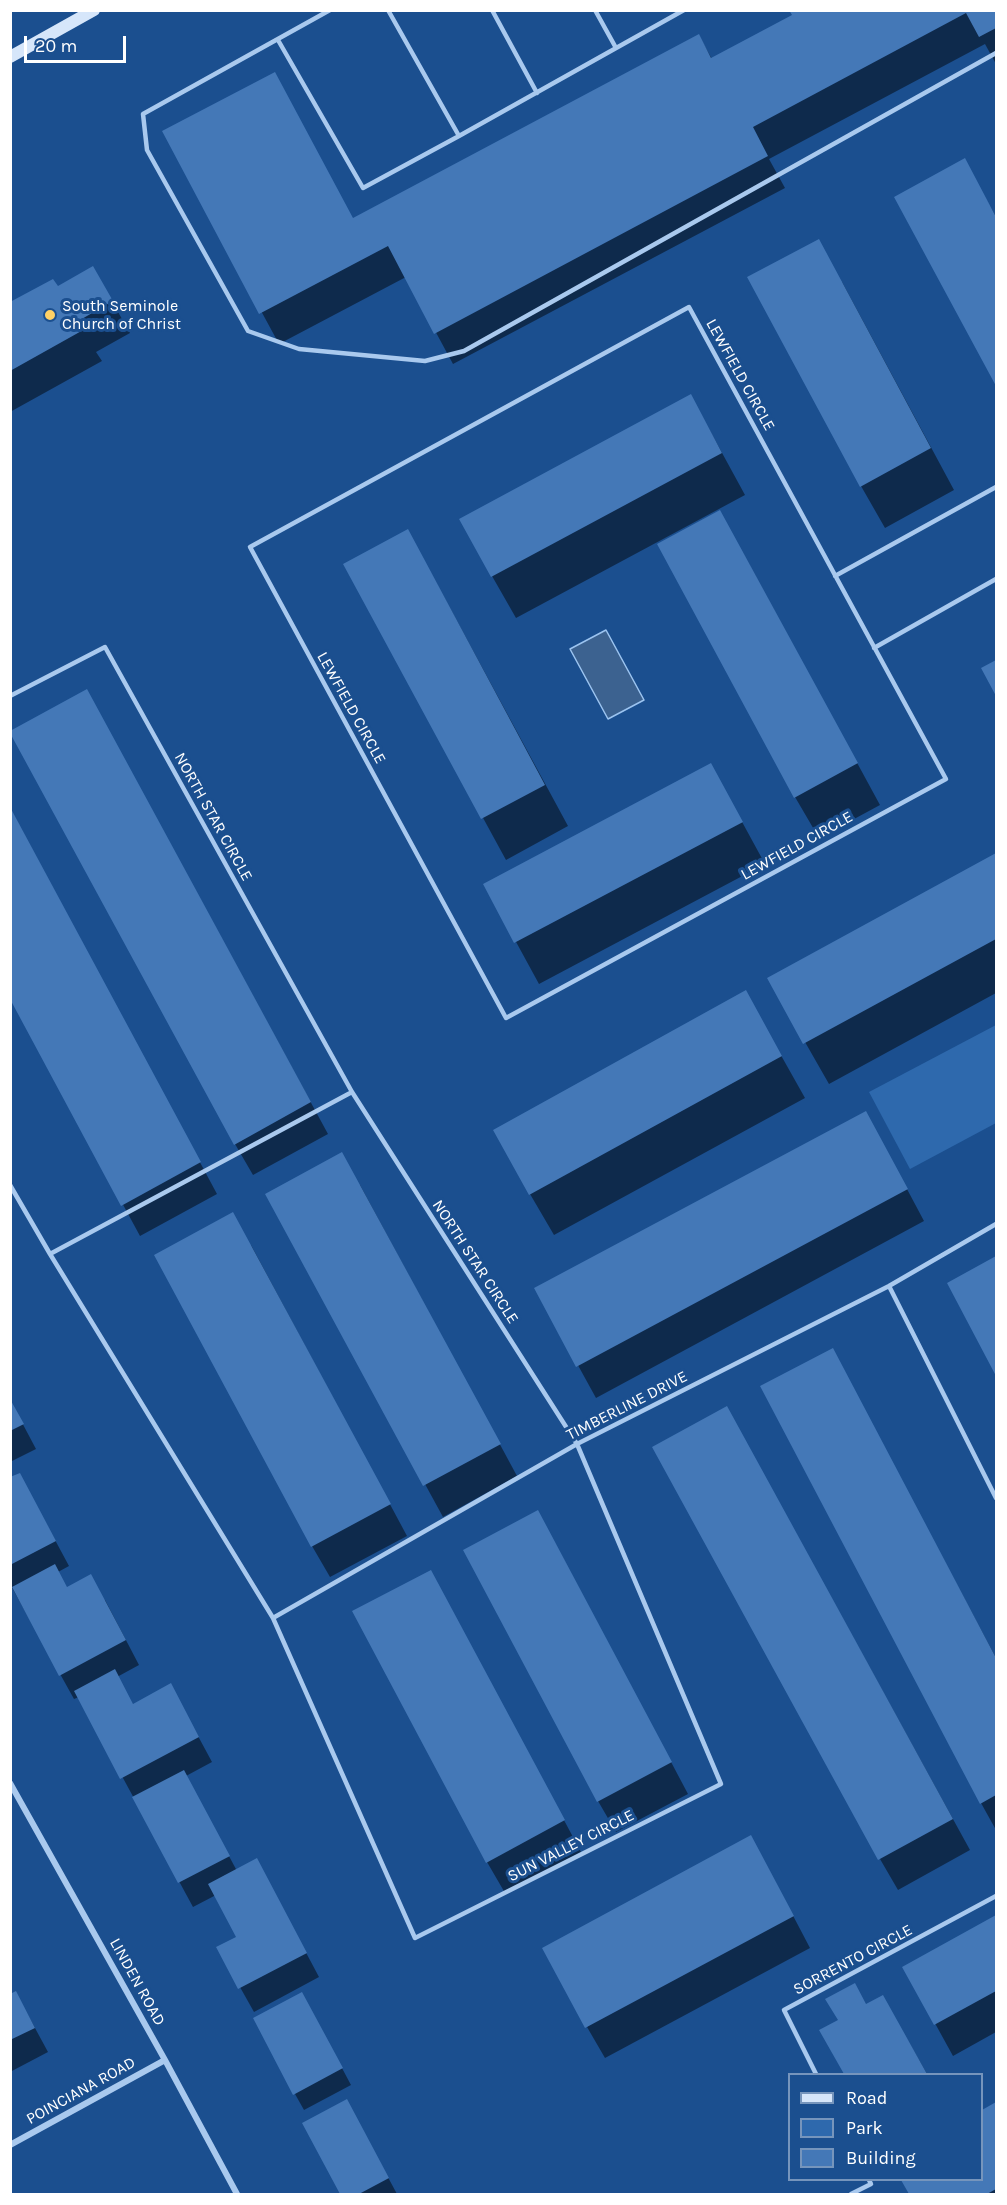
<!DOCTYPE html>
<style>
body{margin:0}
#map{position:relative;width:1007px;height:2205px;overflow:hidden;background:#1b4f8f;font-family:Karla,sans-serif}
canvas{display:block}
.frame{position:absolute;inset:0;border:12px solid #fff;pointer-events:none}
.legend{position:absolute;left:788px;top:2073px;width:195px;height:108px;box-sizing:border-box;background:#1b4f8f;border:2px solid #7695bc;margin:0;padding:8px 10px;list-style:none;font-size:18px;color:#fff}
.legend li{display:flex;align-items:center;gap:12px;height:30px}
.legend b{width:30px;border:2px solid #7695bc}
.scale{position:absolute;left:24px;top:36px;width:102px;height:27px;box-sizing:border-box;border:3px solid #fff;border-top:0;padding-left:8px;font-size:18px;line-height:21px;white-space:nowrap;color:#fff;-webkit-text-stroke:4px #1b4f8f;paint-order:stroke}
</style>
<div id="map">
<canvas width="1007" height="2205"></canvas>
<div class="frame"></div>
<ul class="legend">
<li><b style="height:8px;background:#d6e6fa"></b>Road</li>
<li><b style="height:16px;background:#2e69ad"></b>Park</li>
<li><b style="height:16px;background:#4478b7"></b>Building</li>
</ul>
<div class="scale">20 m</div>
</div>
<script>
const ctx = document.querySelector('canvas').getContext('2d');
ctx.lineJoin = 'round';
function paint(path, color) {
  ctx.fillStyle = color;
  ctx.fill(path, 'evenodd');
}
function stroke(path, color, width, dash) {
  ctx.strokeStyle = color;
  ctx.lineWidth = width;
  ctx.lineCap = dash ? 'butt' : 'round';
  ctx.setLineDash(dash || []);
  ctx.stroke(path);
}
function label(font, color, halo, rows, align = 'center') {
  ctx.font = font + ' Karla,sans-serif';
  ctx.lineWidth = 6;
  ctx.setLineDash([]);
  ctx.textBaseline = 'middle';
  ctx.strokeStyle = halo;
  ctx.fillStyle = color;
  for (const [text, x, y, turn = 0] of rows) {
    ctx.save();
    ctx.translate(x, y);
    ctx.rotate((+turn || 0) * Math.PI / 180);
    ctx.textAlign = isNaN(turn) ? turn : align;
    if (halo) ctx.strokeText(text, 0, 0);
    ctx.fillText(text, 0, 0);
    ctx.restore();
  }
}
paint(new Path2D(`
 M996,1025V1123L910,1169L869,1092Z`), '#2e69ad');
const water = new Path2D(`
 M606,630L644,700L608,719L570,649Z`);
paint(water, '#3c6290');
stroke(water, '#9cc4f0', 1.5);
paint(new Path2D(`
 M791,10H996V64L985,44L769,159L785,188L453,364L406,277L279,344L164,132L353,219L699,36L712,59L794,16Z
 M964,160L996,217V383L896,197Z
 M93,268L130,333L96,352L102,361L10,412V304L57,288Z
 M842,282L954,490L885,528L861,486Z
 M691,396L745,495L516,618L492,576Z
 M743,553L880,805L819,838L795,797Z
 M345,565L431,573L568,826L506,860Z
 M104,722L328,1134L253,1175L235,1144Z
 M711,765L765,864L539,984L485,885Z
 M10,808L217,1194L140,1236L10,996Z
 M996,855V993L829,1084L769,979Z
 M769,1034L805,1098L554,1235L530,1194Z
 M883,1144L924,1221L596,1398L536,1289Z
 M360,1185L517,1476L443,1517L267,1195Z
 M251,1245L407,1536L330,1577L312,1546Z
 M996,1258V1373L949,1284Z
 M832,1350L996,1658V1830L981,1803Z
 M10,1400L36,1449L10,1462Z
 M744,1439L970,1850L898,1890L880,1859Z
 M10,1479L33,1499L69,1566L58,1572L67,1588L105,1600L139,1665L117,1677L133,1705L184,1710L212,1762L186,1776L237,1871L270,1885L319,1977L254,2012L218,1948L238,1938L216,1895L193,1907L79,1697L74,1699L10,1584Z
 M555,1543L688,1794L616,1832L598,1801Z
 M448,1603L581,1852L505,1893L487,1862Z
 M768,1868L810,1948L605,2058L587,2027Z
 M996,1917V2032L953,2056L904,1967Z
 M16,1993L48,2052L10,2072V1996Z
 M866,2005L907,2039L927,2074H845L821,2031Z
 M311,2010L351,2085L304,2110L295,2094Z
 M996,2104V2194H911L903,2180H982V2112Z
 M356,2118L397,2194H342L304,2124Z`), '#0007');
paint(new Path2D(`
 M789,10H996V28L979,37L966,13L753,127L768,156L434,334L388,246L259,314L162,131L275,72L353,218L699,34L711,58L792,15Z
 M965,158L996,217V386L894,197Z
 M819,239L931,448L860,487L747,277Z
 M93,266L113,301L80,320L85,329L10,371V302L53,279L58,286Z
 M691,394L722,453L491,577L459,519Z
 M720,510L858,763L794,798L657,544Z
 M408,529L545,785L481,819L343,564Z
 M996,660V696L981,668Z
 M87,689L311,1102L234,1145L10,733V731Z
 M711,763L743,822L514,943L483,884Z
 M10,807L201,1162L121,1206L10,999Z
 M996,853V939L803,1044L767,978Z
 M746,990L782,1056L529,1195L493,1130Z
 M866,1111L908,1189L576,1367L534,1288Z
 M342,1152L501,1444L423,1486L265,1194Z
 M233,1212L391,1504L311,1547L154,1255Z
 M996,1256V1376L947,1283Z
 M833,1348L996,1658V1795L980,1804L760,1386Z
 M10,1399L24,1424L10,1431Z
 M727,1406L953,1819L878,1860L652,1447Z
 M20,1473L56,1541L10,1565V1477Z
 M538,1510L672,1762L597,1802L463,1550Z
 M55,1564L67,1587L91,1574L126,1640L59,1676L12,1587Z
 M431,1570L565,1820L486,1863L352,1611Z
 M115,1669L133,1704L171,1683L199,1737L120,1779L74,1691Z
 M184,1770L230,1856L178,1883L132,1797Z
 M751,1835L794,1916L585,2028L542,1948Z
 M257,1858L307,1953L238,1989L216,1947L236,1937L208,1884Z
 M996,1915V1991L934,2025L902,1967Z
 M855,1983L866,2004L883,1995L927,2074H844L819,2030L838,2020L825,1999Z
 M16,1991L35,2028L10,2040V1994Z
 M302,1992L343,2068L293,2095L253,2018Z
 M347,2099L389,2178L359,2194H340L302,2123Z
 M996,2102V2189L987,2194H909L901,2180H982V2110Z`), '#4478b7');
stroke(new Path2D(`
 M330,10L143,114L147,150L248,331L299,349L425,361L464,351L996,53
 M388,10L459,136L684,10
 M492,10L537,93
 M595,10L616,48
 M278,40L363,188L459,136
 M689,307L946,779L506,1018L250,547Z
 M835,576L996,487
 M874,648L996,579
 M10,696L105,647L352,1092L577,1444L721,1784L415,1938L273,1618L50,1254L10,1185
 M50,1254L352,1092
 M889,1286L996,1498
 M273,1618L577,1444L889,1286L996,1224
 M816,2074L784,2010L996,1896
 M851,2194L871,2184L869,2180`), '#a9c9ee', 4.5);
stroke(new Path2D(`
 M10,1783L165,2060L237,2194
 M10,2145L165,2060`), '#a9c9ee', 6);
stroke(new Path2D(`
 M10,57L94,10`), '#d6e6fa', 12);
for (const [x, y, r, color] of [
 [50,315,6,"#ffd166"]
]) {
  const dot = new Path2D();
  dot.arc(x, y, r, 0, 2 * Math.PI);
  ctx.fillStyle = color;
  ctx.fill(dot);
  stroke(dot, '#1b4f8f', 2);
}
label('16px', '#fff', '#1b4f8f', [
 ["South Seminole",62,306],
 ["Church of Christ",62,324]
], 'left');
label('16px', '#fff', '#1b4f8f', [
 ["LEWFIELD CIRCLE",740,375,61],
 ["LEWFIELD CIRCLE",351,708,61],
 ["NORTH STAR CIRCLE",213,817,61],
 ["LEWFIELD CIRCLE",797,846,-29],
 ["NORTH STAR CIRCLE",475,1262,57],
 ["TIMBERLINE DRIVE",627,1406,-27],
 ["SUN VALLEY CIRCLE",571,1846,-27],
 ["SORRENTO CIRCLE",853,1960,-28],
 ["LINDEN ROAD",137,1982,61],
 ["POINCIANA ROAD",81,2091,-29]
]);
</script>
